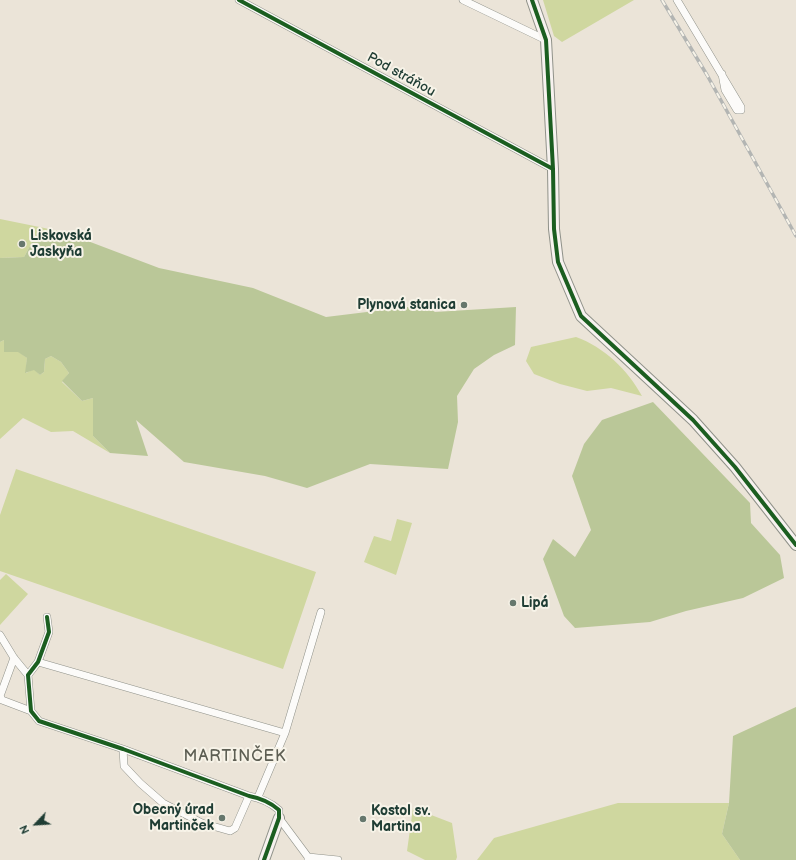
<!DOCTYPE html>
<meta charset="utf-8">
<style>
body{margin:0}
#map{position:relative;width:796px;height:860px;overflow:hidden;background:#ebe4d8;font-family:"Balsamiq Sans",sans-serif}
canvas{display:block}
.north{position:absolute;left:16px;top:804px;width:40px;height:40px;-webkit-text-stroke:3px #f7f3e8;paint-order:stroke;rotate:245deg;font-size:11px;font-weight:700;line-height:16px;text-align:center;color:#1f3d34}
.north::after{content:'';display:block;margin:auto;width:14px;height:18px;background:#1f3d34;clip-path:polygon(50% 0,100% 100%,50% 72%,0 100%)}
</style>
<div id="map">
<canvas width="796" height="860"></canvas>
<div class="north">N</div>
</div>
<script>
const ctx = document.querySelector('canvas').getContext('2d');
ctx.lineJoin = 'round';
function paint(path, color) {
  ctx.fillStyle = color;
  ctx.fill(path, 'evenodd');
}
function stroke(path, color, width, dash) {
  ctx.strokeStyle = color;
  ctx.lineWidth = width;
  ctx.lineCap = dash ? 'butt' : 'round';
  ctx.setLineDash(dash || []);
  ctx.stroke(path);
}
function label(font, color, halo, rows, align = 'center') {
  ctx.font = font + ' "Balsamiq Sans",sans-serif';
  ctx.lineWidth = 4;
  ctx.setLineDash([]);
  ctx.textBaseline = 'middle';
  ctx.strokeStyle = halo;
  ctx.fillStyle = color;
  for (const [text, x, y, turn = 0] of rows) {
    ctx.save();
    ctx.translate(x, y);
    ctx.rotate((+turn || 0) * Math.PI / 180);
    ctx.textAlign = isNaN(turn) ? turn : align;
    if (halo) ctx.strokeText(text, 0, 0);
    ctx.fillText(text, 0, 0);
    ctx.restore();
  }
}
paint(new Path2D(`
 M543,0H634L562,42L554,36Z
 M0,219L64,232L37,233L24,257L0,258Z
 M576,337C604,347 628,370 642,396L611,388L587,391L560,384L534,374L526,361L531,347Z
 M4,340L27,358L26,373L34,369L40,375L44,372L45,359L51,356L61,362L69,373L62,382L82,401L93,398V436L110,453L73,431L51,432L23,418L0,439V342Z
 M16,469L316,572L283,669L0,571V515Z
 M397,519L412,523L396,575L364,562L374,536L391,541Z
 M6,574L28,594L0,625V580Z
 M618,803H729L722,834L740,860H477L494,838Z
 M413,808L452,823L457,857L456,860H425L407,851Z`), '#cfd79f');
paint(new Path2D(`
 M64,232L159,268L253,288L326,317L424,305L435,312L516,307L515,345L494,355L474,369L457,396L458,422L448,469L370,464L307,488L265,476L184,462L136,420L148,456L110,453L93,436V398L82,401L62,381L69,373L61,362L51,356L45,359L44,372L40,375L34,370L25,373L27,358L18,352H4V340L0,342V258L24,257L37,233Z
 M653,402L750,503L751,523L780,555L784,578L743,598L686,611L650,622L575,628L564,616L543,559L553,539L575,557L591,530L572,476L584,444L602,420Z
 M796,707V860H740L722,834L729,803L733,736Z`), '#bac798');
const street = new Path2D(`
 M239,0L553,169
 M463,0L546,40
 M677,0L741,107V110H737L725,90L722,74
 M47,617L49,632L38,662L28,675L31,711L39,721L123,749L249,796C260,798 270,802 279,810V818L308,857V860
 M0,635L14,658L28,675
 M14,658L0,696L2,700L31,711
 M38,662L285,733
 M123,749L124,766L140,783L163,803L202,823L230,831L235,828L249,796
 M258,797L285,733L321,612
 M308,857L338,860`);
const secondary = new Path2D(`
 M532,0L546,40L553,169L554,229L558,262L581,316L693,420L735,467L796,545
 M264,860L279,818`);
stroke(street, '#90928a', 8);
stroke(secondary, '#90928a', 12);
stroke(street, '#fcfbf9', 7);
stroke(secondary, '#f7f2ef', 10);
const rail = new Path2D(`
 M662,0L707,75L796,236`);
stroke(rail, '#b3b5b3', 3.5);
stroke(rail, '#f7f3e8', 2, [6]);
stroke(new Path2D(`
 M239,0L553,169
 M532,0L546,40L553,169L554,229L558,262L581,316L693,420L735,467L796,545
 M47,617L49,632L38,662L28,675L31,711L39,721L123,749L249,796C260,798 270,802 279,810V818L264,860`), '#1b5e20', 4);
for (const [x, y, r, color] of [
 [22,244,4,"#66776d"],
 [464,305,4,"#66776d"],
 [513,603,4,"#66776d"],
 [222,818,4,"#66776d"],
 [363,819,4,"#66776d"]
]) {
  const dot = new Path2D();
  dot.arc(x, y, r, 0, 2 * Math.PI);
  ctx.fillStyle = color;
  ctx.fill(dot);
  stroke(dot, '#f7f3e8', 1.5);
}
label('14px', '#1f3d34', '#f7f3e8', [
 ["Pod stráňou",401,75,29]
]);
label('bold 14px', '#1f3d34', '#f7f3e8', [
 ["Liskovská",30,236],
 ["Jaskyňa",30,252],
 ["Plynová stanica",456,305,"right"],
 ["Lipá",521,603],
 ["Obecný úrad",214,810,"right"],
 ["Martinček",214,826,"right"],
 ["Kostol sv.",371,811],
 ["Martina",371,827]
], 'left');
ctx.letterSpacing = '1px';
label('16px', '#5d5e53', '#f7f3e8', [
 ["MARTINČEK",235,757]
]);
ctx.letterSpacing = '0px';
</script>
